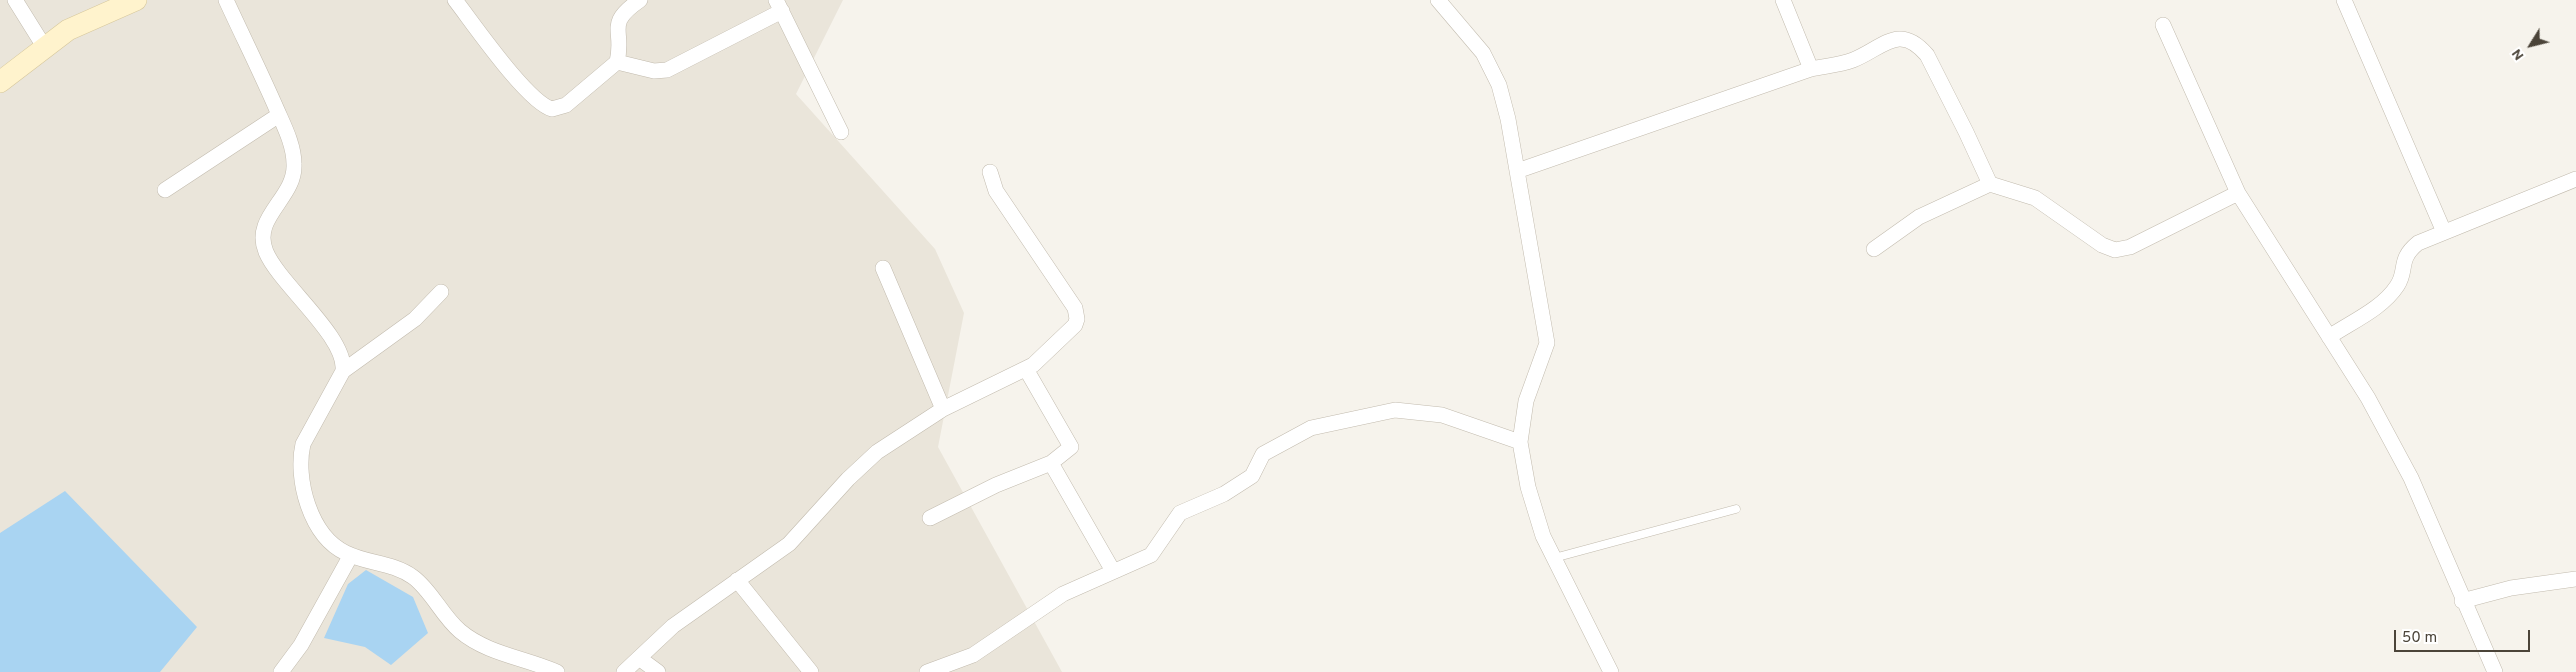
<!DOCTYPE html>
<style>
body{margin:0}
#map{position:relative;width:2576px;height:672px;overflow:hidden;background:#f6f3ec;font-family:Overpass,sans-serif}
canvas{display:block}
.north{position:absolute;left:2506px;top:20px;width:50px;height:50px;-webkit-text-stroke:4px #fff;paint-order:stroke;rotate:234deg;font-size:14px;font-weight:700;line-height:20px;text-align:center;color:#4b4439}
.north::after{content:'';display:block;margin:auto;width:18px;height:22px;background:#4b4439;clip-path:polygon(50% 0,100% 100%,50% 72%,0 100%)}
.scale{position:absolute;left:2394px;top:630px;width:136px;height:22px;box-sizing:border-box;border:2px solid #4b4439;border-top:0;padding-left:6px;font-size:15px;line-height:18px;white-space:nowrap;color:#4b4439;-webkit-text-stroke:4px #fff;paint-order:stroke}
</style>
<div id="map">
<canvas width="2576" height="672"></canvas>
<div class="north">N</div>
<div class="scale">50 m</div>
</div>
<script>
const ctx = document.querySelector('canvas').getContext('2d');
ctx.lineJoin = 'round';
function paint(path, color) {
  ctx.fillStyle = color;
  ctx.fill(path, 'evenodd');
}
function stroke(path, color, width, dash) {
  ctx.strokeStyle = color;
  ctx.lineWidth = width;
  ctx.lineCap = dash ? 'butt' : 'round';
  ctx.setLineDash(dash || []);
  ctx.stroke(path);
}
paint(new Path2D(`
 M0,0H843L796,94L935,249L964,313L938,447L1062,672H0Z`), '#eae5da');
paint(new Path2D(`
 M65,491L197,627L160,672H0V533Z
 M366,570L413,597L428,633L391,665L365,647L324,638L348,584Z`), '#a9d4f2');
const service = new Path2D(`
 M1554,558L1736,509`);
const minor = new Path2D(`
 M15,0L45,48
 M226,0C243,37 261,73 277,110C284,126 294,145 294,164C296,198 251,217 266,252C280,285 347,337 343,371L303,444C295,479 310,536 346,553C368,564 392,562 413,577C432,591 442,616 460,631C487,654 526,658 557,672
 M455,0C473,23 527,102 552,109L566,105L617,62C625,29 604,25 640,0
 M776,0L841,132
 M1438,0L1483,53L1499,85L1508,119L1547,343L1526,401L1520,442L1528,487L1543,536L1611,672
 M1783,0L1811,69
 M2344,0L2444,232
 M2163,25L2238,193L2368,398L2411,478L2495,672
 M617,62L654,71L667,70L782,11
 M1517,171L1811,69C1824,66 1840,65 1853,60C1883,48 1899,22 1927,55L1966,132L1990,184L2035,198L2102,245L2115,250L2130,247L2238,193
 M165,190L279,115
 M1874,249L1919,217L1990,184
 M883,268L943,409
 M2329,337C2351,322 2382,309 2397,286C2408,270 2397,260 2418,243L2576,179
 M1026,369L1071,447L1051,463
 M343,371L415,319L441,292
 M930,518L996,485L1051,463L1113,571
 M737,580L811,672
 M2462,601L2511,588L2576,579
 M639,658L658,672
 M281,672L301,645L351,555
 M624,672L673,626L789,544L848,479L877,452L943,409L1033,365L1075,325L1077,319L1075,308L996,191L990,172
 M927,672L973,655L1063,594L1151,555L1180,513L1224,494L1252,476L1263,454L1311,428L1395,410L1442,415L1520,442`);
const secondary = new Path2D(`
 M0,82L68,30L136,0`);
stroke(service, '#c2bbae', 9);
stroke(minor, '#c2bbae', 16);
stroke(secondary, '#d6c79b', 22);
stroke(service, '#fff', 8);
stroke(minor, '#fff', 15);
stroke(secondary, '#fff3cd', 21);
</script>
